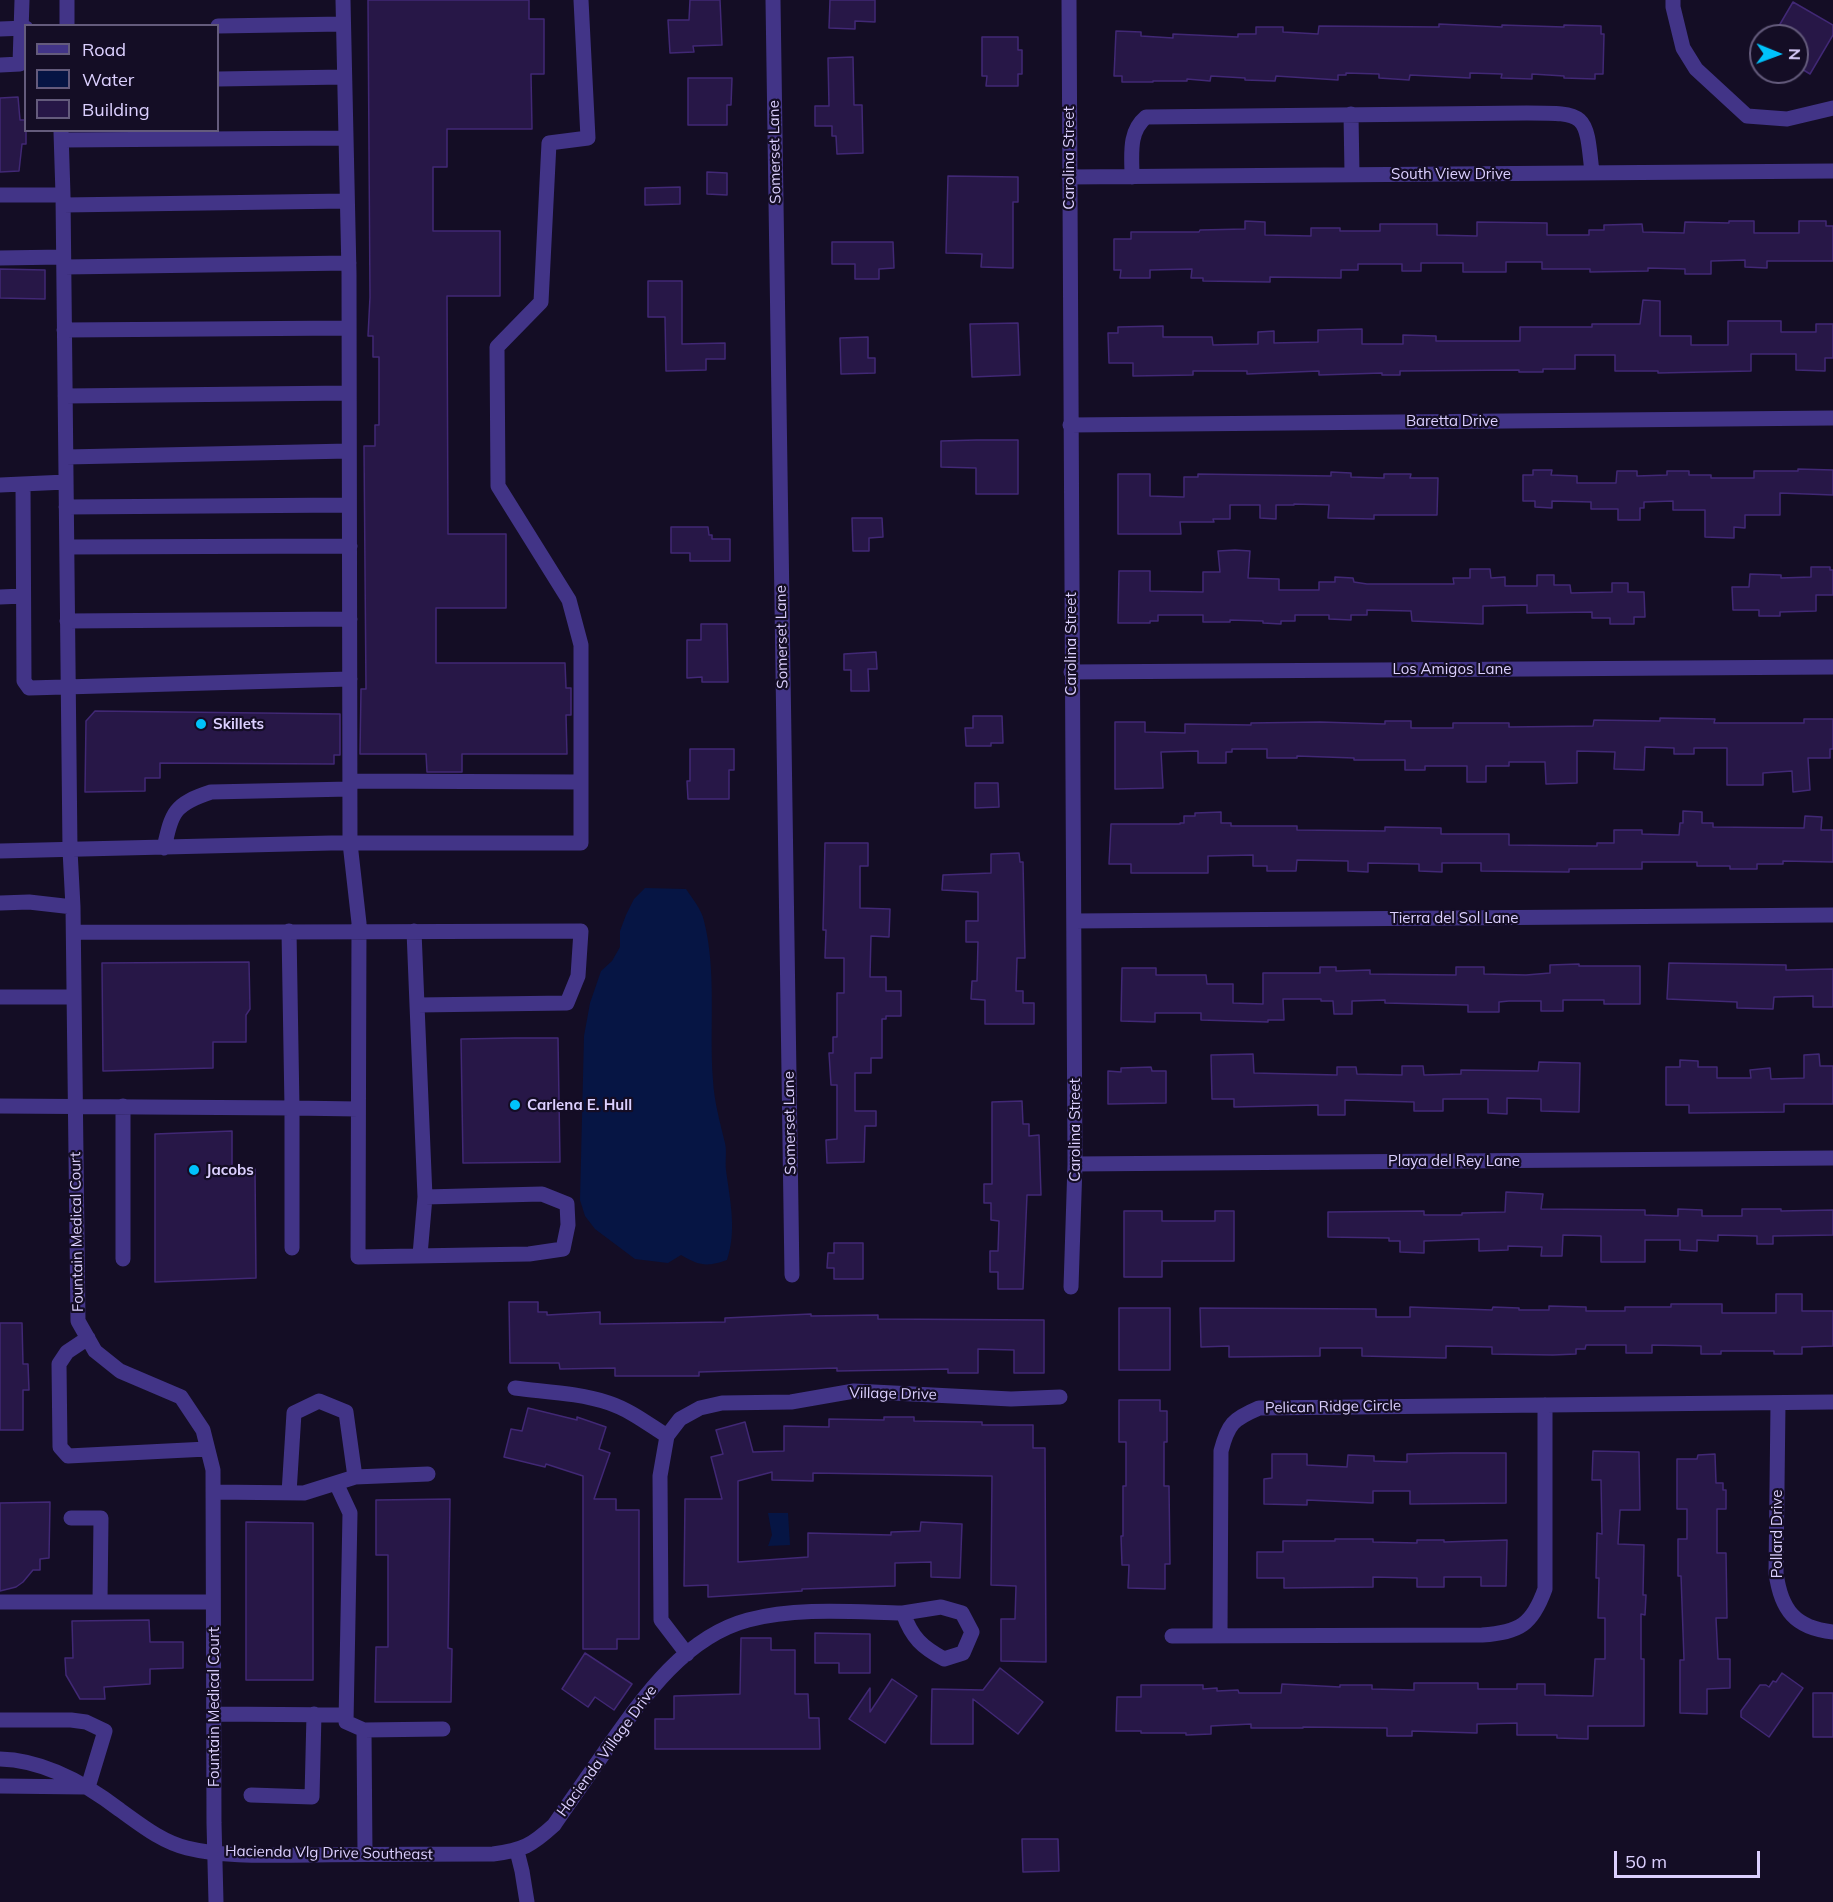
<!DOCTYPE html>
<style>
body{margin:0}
#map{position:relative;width:1833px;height:1902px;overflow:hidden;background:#140d25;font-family:Mulish,sans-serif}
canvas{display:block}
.legend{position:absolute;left:24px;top:24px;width:195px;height:108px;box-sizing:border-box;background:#140d25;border:2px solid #645b7c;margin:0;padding:8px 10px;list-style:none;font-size:18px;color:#dcd0ff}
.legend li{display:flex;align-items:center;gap:12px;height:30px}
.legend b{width:30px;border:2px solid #645b7c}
.north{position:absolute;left:1749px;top:24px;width:60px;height:60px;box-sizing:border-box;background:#140d25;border:2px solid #645b7c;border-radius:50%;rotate:91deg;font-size:16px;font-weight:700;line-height:24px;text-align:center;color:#dcd0ff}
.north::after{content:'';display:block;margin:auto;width:21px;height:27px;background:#00c2fb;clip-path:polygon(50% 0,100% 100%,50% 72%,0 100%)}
.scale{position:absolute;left:1614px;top:1851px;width:146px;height:27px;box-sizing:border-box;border:3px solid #dcd0ff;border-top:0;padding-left:8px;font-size:18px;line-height:21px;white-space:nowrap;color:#dcd0ff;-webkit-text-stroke:4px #140d25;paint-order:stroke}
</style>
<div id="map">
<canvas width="1833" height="1902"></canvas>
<ul class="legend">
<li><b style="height:8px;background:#423487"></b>Road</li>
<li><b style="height:16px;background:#061544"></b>Water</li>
<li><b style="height:16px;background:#271747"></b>Building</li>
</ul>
<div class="north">N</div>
<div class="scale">50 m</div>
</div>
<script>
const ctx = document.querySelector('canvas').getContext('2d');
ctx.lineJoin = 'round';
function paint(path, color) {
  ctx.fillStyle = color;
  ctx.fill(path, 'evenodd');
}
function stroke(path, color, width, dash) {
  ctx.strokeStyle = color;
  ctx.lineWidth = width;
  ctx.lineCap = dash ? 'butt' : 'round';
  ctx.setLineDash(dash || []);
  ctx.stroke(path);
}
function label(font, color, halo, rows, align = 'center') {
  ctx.font = font + ' Mulish,sans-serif';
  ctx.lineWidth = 4.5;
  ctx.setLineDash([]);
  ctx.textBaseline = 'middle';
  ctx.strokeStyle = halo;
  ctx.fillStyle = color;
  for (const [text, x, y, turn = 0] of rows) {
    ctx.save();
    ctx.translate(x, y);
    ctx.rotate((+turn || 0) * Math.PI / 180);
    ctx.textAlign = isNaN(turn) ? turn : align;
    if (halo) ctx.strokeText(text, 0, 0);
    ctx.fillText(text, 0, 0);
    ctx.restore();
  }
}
paint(new Path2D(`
 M645,888L686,889C692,898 702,910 704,921C717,972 709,1028 713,1080C714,1101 720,1122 725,1143C727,1151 725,1161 726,1170C730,1201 737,1230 727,1260C707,1267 700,1266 681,1255L668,1263L635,1259L595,1229L585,1216L580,1200L584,1036L590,1003L601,971L612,961L620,947V931L626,915L634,899Z
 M768,1513H788L790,1545L768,1546L772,1535Z`), '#061544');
const building = new Path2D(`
 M368,0H529V19H544V74H531L532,129H447V167H433V231H500V296H447L448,534H506V608H436V663H565L566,688H571V715H566L567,754H462V772H427L426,754H360L361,689H366L364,446H375V425H379V357H373V336H368L370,297Z
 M690,0H720L722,45L693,46L694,52L670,53L668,20H689Z
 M830,0H875V22L855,21V29L829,28Z
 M1793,2L1833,25V35L1810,74L1797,66V36H1773Z
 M1439,24L1502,27V25L1564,27V25L1601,26V34H1604L1603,74H1595V79L1564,78V76L1532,74V79L1501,78L1502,74L1470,73V78L1410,75L1409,80L1379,78V74L1346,73V75H1338V80L1276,76L1275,81L1245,80V78L1211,76L1210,81L1187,79V81H1153V82H1122V76H1114L1116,31L1141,32V36L1173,38V34L1238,37V34H1256V27H1283V32L1318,34L1319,26L1439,27Z
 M982,37H1018V50H1022V74H1018V86H986L987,76H982Z
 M853,57L854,105H862L863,153L837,154L836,136H832V126H815V106H829L828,58Z
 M688,78H732L731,105H727V125H688Z
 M18,97L20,120H26V144H22L19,171L0,172V98Z
 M707,172L727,173V195L707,194Z
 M948,176L1018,177V202H1013V268L981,267L982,254L946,253Z
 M680,187V204L645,205V188Z
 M1245,221L1265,222V235L1311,236V228H1340V231H1380V224H1437V235L1477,236V222L1547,223V235H1589V230H1604V225L1642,224L1643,232L1684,233L1685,222L1729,223V221H1754V233H1799V221H1826V226H1833V261H1767V268L1745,267V260L1711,261V274H1685V269L1648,268V271L1590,272V269H1542V262H1506V272H1463V263H1421V271H1402V264H1358V270H1341V278L1270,277V282L1203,281V278H1191L1192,269L1150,270V278H1120L1121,270H1114V239H1131V232H1199L1200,230L1245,229Z
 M832,242H893L894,268L879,269V279H855V264H832Z
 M0,269L45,270V299L0,298Z
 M648,281H682V344L725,343V359H706V370L666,371L665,317H648Z
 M1643,300L1660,301V336H1691V345H1728V321H1781V332H1816V324H1833V358H1825V371L1796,370V354H1751V371L1658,373V371H1615V355H1575V369H1543V372H1519V370L1400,371V375H1382V373L1319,375V371L1247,374V371H1193V375L1133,376V363H1109L1108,333H1118V327L1163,326V337H1212L1213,345L1258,344V332L1274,331V343L1318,342V330L1362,329V344H1403V335L1436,336V341H1520V327H1592V324H1640Z
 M1018,323L1020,375L972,377L970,324Z
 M868,337V358H875V373L841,374L840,338Z
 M976,440H1018V494H976V468L941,467V441Z
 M1798,469L1833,470V495L1780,493V515H1745V528L1734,527V538L1705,537V510H1673V501L1644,502V508H1640V520H1618V509H1591V502L1552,501V508L1535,507V501H1523V475H1533V470H1552L1551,475L1577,476V483H1616L1617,471H1637V476L1667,475V471H1689V475H1711V478H1754V471H1798Z
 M1331,472L1351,473V477L1384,478V474H1411L1410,478H1438L1437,515H1374V519L1328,518L1329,505L1294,504V505H1276V519L1260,518V505H1230V519H1213L1214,522H1180L1181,534H1118V474H1150V496L1184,497V477H1198V474L1331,476Z
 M852,518H882L883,537L869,538V551H853Z
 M671,527H708L709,535H712V539H730V561H690V553H671Z
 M1235,550L1250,551L1248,578L1279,579V590H1319V582H1335V577L1353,578L1354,582L1367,584H1454L1453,578H1470V569H1490L1491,578L1505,577V586H1537V575H1554V585H1570L1571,593L1612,592V583H1628V592H1644L1645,617H1634V624H1610V618H1592V612L1527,613V605L1483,606V624L1412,621L1411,611L1367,610V615H1351V620L1329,619V615H1295V621H1281V624L1263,623V621L1230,620V622H1203V615H1158V621H1150V623H1118L1119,571H1150V591L1203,592V572H1220L1218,551Z
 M1811,567H1830V570H1833V595H1816V611L1780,612V616H1759V610H1733L1732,587H1749L1750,574L1781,575V578L1811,577Z
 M701,624H727L728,682H702V677L687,678V640H701Z
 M876,652L877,669H868L869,691H851V670H844V654Z
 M95,711L340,714V755H334V764L160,763V778H145V791L85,792L86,721Z
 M973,716H1002L1003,743H991V746H966L965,728H973Z
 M1660,718L1715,719L1714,723H1804V719H1833V749H1830V758H1808L1810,790L1793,792L1792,771L1763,773V785H1727V748H1694V754H1674V748L1645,747L1644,770L1614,769L1615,752L1577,751V783L1546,784L1545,762H1509V766H1486V782H1467V766H1425V770H1405V760H1354V758L1297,756V758H1267V749H1232V752H1226V763H1198V751L1161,752L1163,788L1115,789V722H1145V732L1185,733V724L1251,725V723L1320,722L1385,724V721H1411V728H1453V723H1509V727L1593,726L1594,720L1660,721Z
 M690,749H734V770H729V799H688L687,781H690Z
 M975,783H998L999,807L975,808Z
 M1683,811L1702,812V823H1713V827L1804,828L1805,816L1822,817L1821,830H1833V862L1783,861V864H1757V869H1730V866H1697V862H1642V869H1569V872L1481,871V863H1442V872L1419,871V864L1368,863V872L1348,871V861L1297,860L1296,871H1267V866H1253V855L1208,856V873H1131V864H1109L1111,824H1180V823H1184V816H1195V813L1221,812V823H1231V826H1297V830L1385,831V827L1441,828V834H1509V845L1597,846V843H1614V830H1642V834L1679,835L1680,823H1683Z
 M825,843H868V866H860V908L890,909L889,937L871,936L870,977H886V991H901V1016H886V1019H882V1058H871V1073H855V1111H876V1126H865L864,1162L827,1163L826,1140L837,1139V1085H831L829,1053H833V1037H837V993H844V958H825L826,930H823Z
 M1019,853L1020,862H1023L1025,958H1017L1016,991H1023V1003H1034V1024H985V1000L971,999L972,981H977L978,942H966V921H978V892L942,890L943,875L991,873V854Z
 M249,962L250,1009L246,1015V1042H213V1068L103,1071L102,963Z
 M1669,963L1786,965V970L1833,969V1007H1813V996L1774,997L1773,1009L1737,1008V1002L1667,999Z
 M1579,964V966H1640V1004H1604V1000H1563V1011H1541V1001H1509L1499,1002V1012H1468V1005L1385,1003V1000L1352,1001V1014H1334L1333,1001H1321V999H1283L1284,1020H1268V1022L1201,1020V1013H1155V1022L1121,1021L1122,968H1156V975H1206L1207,984H1233V1003L1263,1004V973H1320V967H1336V971L1370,970V974L1456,975V967H1484V974L1526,975L1550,973V965Z
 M514,1038H558L560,1162L463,1163L461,1039Z
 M1253,1054L1254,1073L1337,1075V1067H1356L1357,1074L1402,1075V1066H1423L1424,1075L1461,1074V1070L1538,1071L1539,1062L1580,1063L1579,1112L1541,1111V1099L1507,1098V1114L1488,1113V1099H1443V1111H1414V1102L1345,1100V1115H1318V1105L1234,1107V1099H1212L1211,1055Z
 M1819,1054L1820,1066H1833V1104H1784V1112L1689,1113V1105H1666V1067H1680V1060L1698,1061V1067H1717V1078H1751L1750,1070L1770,1068L1771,1079L1804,1078V1055Z
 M1151,1067L1152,1071H1166V1103L1108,1104V1071L1121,1072V1068Z
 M1022,1101L1023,1124H1029V1136L1039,1135L1041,1195H1027L1023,1289H998V1272H990V1251H998L999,1221L991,1220V1203H984V1184H992V1102Z
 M232,1131V1169H255L256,1278L155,1282V1134Z
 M1506,1192L1543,1194L1541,1209L1645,1210V1215L1678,1216V1209L1702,1210V1216H1742V1209H1781V1211L1833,1210V1235L1773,1236V1244H1757V1236L1718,1235V1241L1697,1240V1251L1680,1250V1240H1645V1262H1601V1236L1563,1235L1562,1256H1541L1542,1247L1508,1246V1250L1479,1251V1239L1424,1241V1253L1400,1252V1241H1389V1238L1328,1237V1212L1424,1211V1215H1462V1213L1505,1212Z
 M1124,1211H1162V1221H1215V1211H1234V1261H1162V1277H1124Z
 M834,1243H863V1279H834V1268H827L828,1253H834Z
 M1776,1294H1802V1311H1833V1346L1802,1347V1354H1774V1351H1721V1354H1701V1346L1652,1345V1353H1626V1345H1586L1585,1349H1576V1354L1553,1355L1492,1354V1347L1446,1346V1358L1362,1356V1348H1320V1356L1229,1357V1346L1201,1347L1200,1308L1376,1309V1317H1410V1307L1492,1310L1493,1307L1519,1308V1310H1549V1306L1586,1307V1311H1625V1307H1671V1304H1722V1313H1776Z
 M509,1302H538V1312H547V1315L600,1312V1324L725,1322V1318L811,1314V1316L878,1315V1319L1044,1320V1373H1014V1350L978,1349V1373H948V1369L837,1371V1368L699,1372V1376H615V1368L560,1369L559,1363H510Z
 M1119,1308H1170V1370H1119Z
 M0,1323H22L23,1364H28L29,1390H23V1430H0Z
 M1119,1400H1160V1411H1167V1442H1164V1486H1169L1170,1564H1165V1589L1128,1588L1129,1565H1122L1121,1536H1123V1486H1126V1442H1119Z
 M528,1408L577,1420V1417L606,1427L599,1449L610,1453L594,1499H616V1510H639V1639H617V1649H583V1476L546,1464L545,1467L504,1457L511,1429L522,1431Z
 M884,1417H914V1421L982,1422V1425H1033V1448H1045L1046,1662L1001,1661V1619H1015L1016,1586L991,1585L992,1476L813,1473V1481L772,1480V1472L738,1481V1562L808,1557V1533L891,1535V1532L920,1531L921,1522L962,1524L960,1578L931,1577V1562L895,1563V1586L802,1589V1591L708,1597V1585L684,1586L685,1499H722L711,1457L723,1454L716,1430L745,1422L753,1452L784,1451V1426L829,1427V1419L884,1420Z
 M1593,1451L1639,1452L1640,1510H1620L1618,1544L1644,1545L1643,1595H1646L1645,1615L1641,1614V1659H1644V1726H1588V1739L1557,1738V1735H1517V1723L1477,1724V1733L1412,1731V1736H1387V1728L1303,1727V1728H1251V1724L1211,1726V1734L1186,1735V1733H1141V1731H1116L1117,1697H1141V1685H1203V1689L1217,1688V1691L1238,1690L1239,1693H1281L1282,1684L1340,1687V1685H1372V1689L1414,1690V1683H1478V1689H1517V1684H1545V1695L1593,1696L1595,1659H1605V1618H1598L1599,1578H1596L1597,1533L1602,1534L1601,1480H1592Z
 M1453,1453H1506V1503L1410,1504V1491H1373V1503L1307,1500V1505L1264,1504V1479L1272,1478V1454H1307V1465L1347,1467L1348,1455L1374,1456V1461L1407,1462V1454Z
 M1715,1454L1716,1483H1723V1490H1726V1509H1717V1553H1726L1727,1618H1716L1718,1659H1730V1688L1707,1689V1714L1680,1713V1660H1684L1681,1576H1678V1539H1687V1509H1677V1459H1697L1698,1455Z
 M450,1499L448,1648L452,1649L451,1702H375L376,1647H388V1555H376V1500Z
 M50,1502L49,1558L40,1559V1570H33L23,1582L16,1587L0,1591V1503Z
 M246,1522L313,1523V1680H246Z
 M1335,1539H1373V1542L1417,1543V1540H1444V1542L1507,1540L1506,1586H1481V1577H1444V1587H1417V1578L1373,1577V1587L1284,1588V1578H1257V1552H1283V1541H1335Z
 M149,1620L150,1642H183V1668L150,1669V1684L104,1687L105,1699H80L66,1675L65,1658H73L72,1621Z
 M815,1633L870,1634V1673H839V1663H815Z
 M741,1638H771V1650H795V1694H808L809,1718H819L820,1749H655V1719H674V1696L740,1694Z
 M585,1653L632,1684L614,1710L595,1697L588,1707L562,1689Z
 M1000,1668L1043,1702L1018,1734L973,1699V1744H931L932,1689L983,1690Z
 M1782,1673L1803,1688L1769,1737L1741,1717V1711L1760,1685H1766L1769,1687L1773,1681L1776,1682Z
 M892,1679L917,1696L885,1743L849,1719L870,1688V1712Z
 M1813,1693H1833V1737H1813Z
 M1022,1839H1058L1059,1871L1023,1872Z`);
paint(building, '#271747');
stroke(building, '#412875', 1.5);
stroke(new Path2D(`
 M67,0V26
 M343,0L349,273L350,843L359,923L358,1257L529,1254L563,1249L568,1225L567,1204L542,1194L425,1197L417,1005
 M773,0L792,1275
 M1069,0L1075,1164L1071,1287
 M1673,0V7L1683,48L1696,69L1747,116L1787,119L1833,108
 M218,26L343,24
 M0,29L26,28
 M0,65L20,64L22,0
 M218,79L344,77
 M1351,114L1352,174
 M61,132L63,195
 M62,140L346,138
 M1069,177L1833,171
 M1132,177C1132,155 1128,132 1146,117L1527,113C1587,113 1586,113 1592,173
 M0,195H63L70,850L73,907L29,902L0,903
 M63,205L347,201
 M0,258L63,257
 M64,267L349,263
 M64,330L349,328
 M65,396L349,393
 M1070,425L1833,418
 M66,457L349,451
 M23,484L24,681L29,688L350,679
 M0,485L66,482
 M66,507L349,505
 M67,547L350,546
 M0,597L23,596
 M67,621L350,619
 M1071,672L1833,667
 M350,781L581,782
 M164,848C172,812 174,804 211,792L350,789
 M0,851L331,843H581V645L569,600L498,486L497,347L541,302L549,143L588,138L581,0
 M73,907L78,1321L95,1351L120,1371L181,1397L203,1430L213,1470L214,1823L216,1902
 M1074,921L1833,915
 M74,932C243,933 412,931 581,931L578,976L567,1003L417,1005L414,931
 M0,997H74
 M0,1106L292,1108L289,931
 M1075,1164L1833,1158
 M292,1248V1108L358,1109
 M420,1255L425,1197
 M123,1259V1106
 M88,1338L67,1352L59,1364L60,1447L68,1456L207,1449
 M515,1388C546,1392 579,1393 609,1403C630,1410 648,1424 667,1436
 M1778,1404L1776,1573C1781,1610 1795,1628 1833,1632
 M336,1483L350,1513L346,1722L364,1730L365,1854
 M213,1492L304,1493L355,1477L428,1474
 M289,1493L294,1413L319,1401L346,1412L355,1477
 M71,1518H101L100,1602
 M0,1602H213
 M941,1607L962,1613L972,1632L963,1653L944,1659C922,1647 912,1638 903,1613Z
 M1172,1636L1482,1635C1520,1632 1532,1625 1545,1589V1405
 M1220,1636L1221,1451C1228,1424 1233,1419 1259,1408L1833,1402
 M687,1654L661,1620L660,1476L667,1436L680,1419L700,1408L722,1403L791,1402L854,1391L1011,1399L1060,1397
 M214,1714L346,1715
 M0,1720H71L86,1722L105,1731L88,1787
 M364,1730L443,1729
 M0,1759C44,1760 86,1784 120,1810C141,1825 162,1842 187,1848C228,1858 273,1855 315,1855C374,1854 433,1854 493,1854C523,1850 531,1846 554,1825C571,1800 589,1775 606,1750C642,1699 684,1637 748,1620C798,1607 853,1612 903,1613
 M0,1786L85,1787
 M251,1795L312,1797L314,1714
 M517,1851L522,1871L527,1902`), '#423487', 15);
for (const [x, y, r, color] of [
 [201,724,6,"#00c2fb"],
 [515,1105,6,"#00c2fb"],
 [194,1170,6,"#00c2fb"]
]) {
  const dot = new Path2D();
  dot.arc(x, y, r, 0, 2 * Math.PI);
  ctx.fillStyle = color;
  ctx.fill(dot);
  stroke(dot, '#140d25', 2);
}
label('15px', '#dcd0ff', '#140d25', [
 ["Somerset Lane",775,152,-91],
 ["Carolina Street",1069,158,-90],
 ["South View Drive",1451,174],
 ["Baretta Drive",1452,421],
 ["Somerset Lane",782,637,-91],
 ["Carolina Street",1071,644,-90],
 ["Los Amigos Lane",1452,669],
 ["Tierra del Sol Lane",1454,918],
 ["Somerset Lane",790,1123,-91],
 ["Carolina Street",1075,1130,-90],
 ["Playa del Rey Lane",1454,1161],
 ["Fountain Medical Court",77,1232,-91],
 ["Village Drive",893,1394,1],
 ["Pelican Ridge Circle",1333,1407,-1],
 ["Pollard Drive",1777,1534,-90],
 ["Fountain Medical Court",214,1707,-90],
 ["Hacienda Village Drive",607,1751,-54],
 ["Hacienda Vlg Drive Southeast",329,1853,1]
]);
label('bold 15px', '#dcd0ff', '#140d25', [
 ["Skillets",213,724],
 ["Carlena E. Hull",527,1105],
 ["Jacobs",206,1170]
], 'left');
</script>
